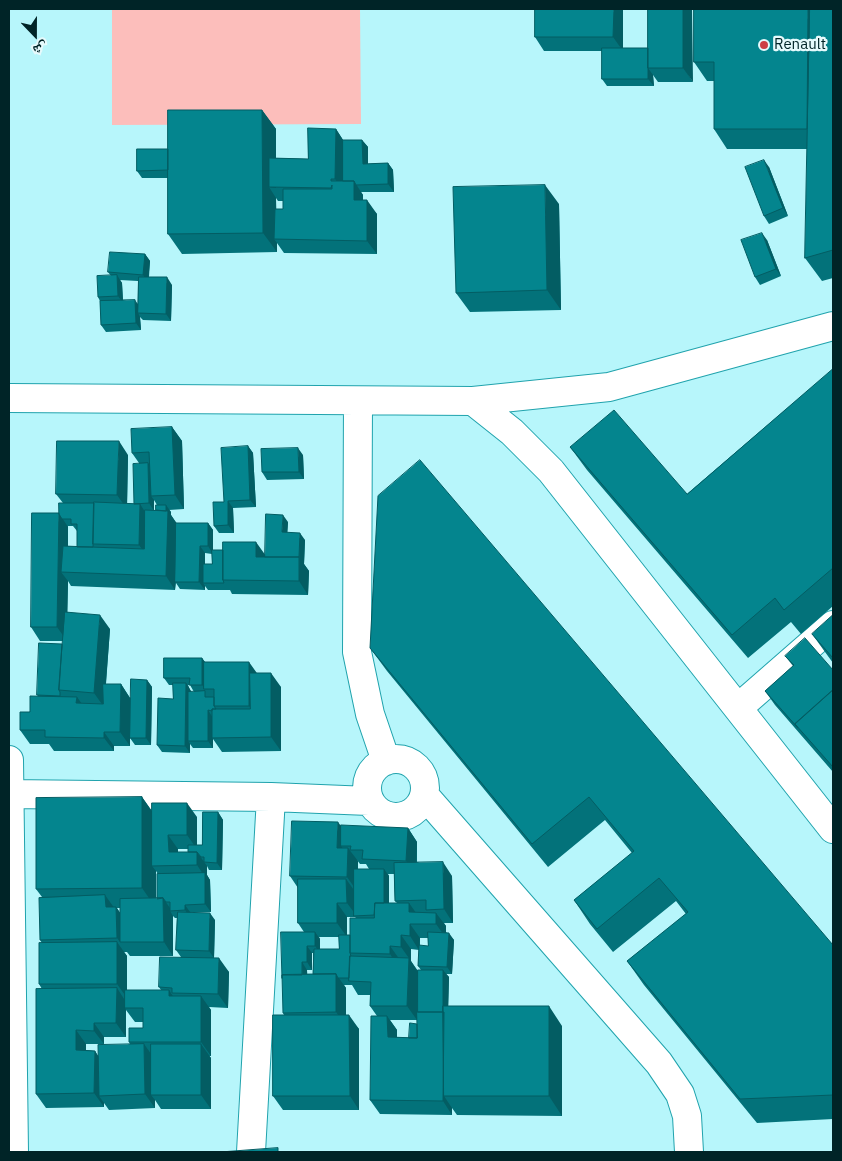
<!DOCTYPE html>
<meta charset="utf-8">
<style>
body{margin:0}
#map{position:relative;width:842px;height:1161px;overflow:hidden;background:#b7f6fb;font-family:"IBM Plex Sans","Noto Naskh Arabic",sans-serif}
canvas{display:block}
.frame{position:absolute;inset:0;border:10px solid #002427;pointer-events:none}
.north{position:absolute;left:10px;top:10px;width:50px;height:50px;-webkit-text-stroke:4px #e6fafc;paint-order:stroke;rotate:158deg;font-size:14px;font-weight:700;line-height:20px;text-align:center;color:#002427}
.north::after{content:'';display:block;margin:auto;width:18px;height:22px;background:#002427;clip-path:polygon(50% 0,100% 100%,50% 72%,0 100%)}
</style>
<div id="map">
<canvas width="842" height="1161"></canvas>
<div class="frame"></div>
<div class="north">ش</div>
</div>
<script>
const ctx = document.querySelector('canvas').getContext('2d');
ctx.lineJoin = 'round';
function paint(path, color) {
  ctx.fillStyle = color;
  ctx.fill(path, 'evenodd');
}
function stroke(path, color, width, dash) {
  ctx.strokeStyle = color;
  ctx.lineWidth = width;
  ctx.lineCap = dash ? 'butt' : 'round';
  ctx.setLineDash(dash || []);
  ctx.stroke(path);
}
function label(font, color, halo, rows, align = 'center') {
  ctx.font = font + ' "IBM Plex Sans",sans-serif';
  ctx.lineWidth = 4.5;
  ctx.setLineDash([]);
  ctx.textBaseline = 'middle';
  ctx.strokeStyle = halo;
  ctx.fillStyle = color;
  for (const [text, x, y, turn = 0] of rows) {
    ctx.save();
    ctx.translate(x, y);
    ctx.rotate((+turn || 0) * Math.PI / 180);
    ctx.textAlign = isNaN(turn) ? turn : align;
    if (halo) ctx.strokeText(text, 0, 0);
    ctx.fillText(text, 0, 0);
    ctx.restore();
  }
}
paint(new Path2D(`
 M112,9H360L361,124L112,125Z`), '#fcbebb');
const minor = new Path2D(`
 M9,398L473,401L512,432L551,471L833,829
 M358,401L357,652L370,714L386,761
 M473,401L609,387L833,326
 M738,708L833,625
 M367 788a29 29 0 1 1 58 0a29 29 0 1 1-58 0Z
 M9,760L14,1152
 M9,794L271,797
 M425,796L659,1063L680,1094L687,1116L689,1152
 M251,1152L271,797L369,801`);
stroke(minor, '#20a3ad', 30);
stroke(minor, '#fff', 28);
paint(new Path2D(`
 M623,9V48H648V9L693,82H658L653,75L654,86H607L602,79V51H544L535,37Z
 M833,9V278L822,281L805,258L807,149H727L714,129V81H707L694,62Z
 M262,110L276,129V158L308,159L336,129L343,140H362L368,147V164L388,163L393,170L394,192H361L363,195V200L377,214V254L284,253L277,243V252L182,254L168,234V178H142L137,171L168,149ZM276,198L278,201H283V209H276Z
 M769,167L788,216L769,224L764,216Z
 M559,204L561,310L470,312L456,293Z
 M767,240L781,276L760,285L755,277Z
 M145,254L150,261L149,277L172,285L171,321L143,320L140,317L141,330L106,332L101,325L100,301L98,297L111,276L108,272ZM120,280L138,281V304L123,300L122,283Z
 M833,369V606L801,634L791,622L748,658L587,470L570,447L687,494Z
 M172,427L182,441L184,509L169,510L171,512V515L176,523H208L213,530V550L265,555L288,522L287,533L305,540L304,564L309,571L308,595L232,594L230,590H208L205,586V590L180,589L176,583L175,590L71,586L68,581L67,612L110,629L106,684H121L130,698L147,680L152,687L151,745H135L130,738V746H114V751H54L49,744H30L20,730L38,696L37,695L62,645L63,641H40L31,627L63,503L56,494L128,455L127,503L134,504L139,463L132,453ZM154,500L157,505L156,510H154ZM68,526H73L77,531V547L68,546ZM205,553L212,554V564H205Z
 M248,446L253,453L256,507L233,508L234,533H219L214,526Z
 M303,455L304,479L267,480L262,472Z
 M833,615V663L812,634Z
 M370,648L833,945V1119L757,1123L644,985L627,961L686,914L676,901L613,952L590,924L574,900L632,853L605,820L548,867L387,671Z
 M785,656L833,670V772L775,705L765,691L793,666Z
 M202,658L205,662L256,673L281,687V751L222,752L213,739V748H193L190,744V753L162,752L157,745L173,699V685H169L164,678ZM188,685H190L194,692H191Z
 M142,797L152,811L197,817V845H202L218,812L223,820L222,870H209L207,866V875L210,880L211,912H190L215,920L214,958L229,972L228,1008L209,1007L211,1010V1056H209L211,1058V1109H161L155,1100V1108L109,1110L104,1103V1107L46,1108L36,1094L42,989L39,984L42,943L40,940L42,897L36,889ZM178,849H188V852H178ZM156,871L158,874L157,899H156ZM117,908H120V913ZM173,916L175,918H177L176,950L181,957L159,987L161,990H127V956L124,952H127L130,956H173ZM126,1010L135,1022H143V1028L129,1042L130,1044L98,1056L95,1051L86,1050V1044H104V1037H126Z
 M341,827L408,828L417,842V862L452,876L453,923H444L446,926V932L454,940L452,974H446L449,977L448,1006L562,1026V1116L457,1115L452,1108V1115L380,1114L370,1100L377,1016L370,1006V995H358L352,985H344L346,988V1015L359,1029V1110H283L273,1096L284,1015L283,1013L304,932L298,923V888L290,876ZM357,860L360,864H366L369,869H358V861ZM388,874H394L395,901L397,903H389V876ZM347,917H355L356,918L350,935H347ZM319,937H339V949H320V939ZM420,938H428V946H420ZM411,949L419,950L418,966L421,970L418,971L411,961ZM312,953H313V974H307V970H312ZM418,987L417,1024L409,1038L397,1037V1030L390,1020H417Z`), '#03727a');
paint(new Path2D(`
 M614,9H623V51L613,37Z
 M683,9H692L693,82L683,68Z
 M808,9H821L807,129Z
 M648,68L653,75L654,86L648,79Z
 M262,110L276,129V188L269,187L276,198L277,239H274L277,243V252L263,233Z
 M336,129L345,143V193L335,179Z
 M362,140L368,147V171L363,164Z
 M764,160L769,167L788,216L783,208Z
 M388,163L393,170L394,192L388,184Z
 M354,181L363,195V214L354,200Z
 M545,185L559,204L561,310L547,290Z
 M367,200L377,214V254L367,241Z
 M762,233L767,240L781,276L776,269Z
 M145,254L150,261L148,282L143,275Z
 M117,275L122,283L123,303L118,296Z
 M167,277L172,285L171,321L166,314Z
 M135,300L140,307L138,313L140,317L141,330L136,323Z
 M172,427L182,441L184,509L175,495Z
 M119,441L128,455L127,509L117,495Z
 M248,446L253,453L256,507L250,500Z
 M298,448L303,455L304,479L299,472Z
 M148,463L153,470L151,496L154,500V511L149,503Z
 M228,501L233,508L234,533L228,525Z
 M140,504L149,518V559L139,545Z
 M166,505L171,512V515L178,525L175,590L166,576Z
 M59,513L68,527V572H61L68,581L67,641L57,627Z
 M283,515L288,522L287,540L282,532Z
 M208,523L213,530V554L208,546Z
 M300,533L305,540L304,564L309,571L308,595L299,581Z
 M256,542L266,556V557H256Z
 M200,546L205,553V583H203L205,586V590L199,582Z
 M100,615L110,629L104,707L94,693Z
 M202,658L207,665L205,689L202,685Z
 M249,662L259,676V720L249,706Z
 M271,673L281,687V751L271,737Z
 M147,680L152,687L151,745L146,738Z
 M186,683L191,691L190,741H188L190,744V753L185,746Z
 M121,684L130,698V746L120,732Z
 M77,697L87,711L76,703Z
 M208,710L213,718L212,738L213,739V748L208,741Z
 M104,732L114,746V751L104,738Z
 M142,797L155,816L152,866L156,871V908L142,888Z
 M187,803L197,817V849L187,835Z
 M218,812L223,820L222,870L217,863Z
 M338,822L348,836L341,846L347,854L337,848Z
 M408,828L417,842L416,875L406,861Z
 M168,835L178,849V866L169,852Z
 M348,848L358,861L357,891L347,877Z
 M197,852L207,866V875L210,880L211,912L205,904V877L197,865Z
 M443,862L452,876L453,923L444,909Z
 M384,869L389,876V913L384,906Z
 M346,879L356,893V915L347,903Z
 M105,895L115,909L106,907Z
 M163,898L172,911H170L173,916V956L164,942Z
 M337,903L347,917V937L337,923Z
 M409,903L419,917L409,912Z
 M185,905L190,912V918L185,910Z
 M116,907L126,921L120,942L117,938Z
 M210,913L215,920L214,958L209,951Z
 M436,913L446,926V938L436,924Z
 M410,924L420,938L419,950L410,936Z
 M315,932L320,939V953L315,946Z
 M449,933L454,940L452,974L447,967Z
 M401,935L411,949V961L401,947Z
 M117,942L127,956V998L117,984Z
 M307,946L312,953V970L307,962Z
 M390,946L400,960L399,968L390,954Z
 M219,958L229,972L228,1008L218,994Z
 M409,958L418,972L417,1020L407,1006Z
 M302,962L307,970L308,985L303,977Z
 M443,970L449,977L448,1019L444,1096L452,1108V1115L443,1101Z
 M336,974L346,988V1026L336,1012Z
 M117,988L126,1002L125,1008L126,1010V1037L116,1023Z
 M169,990L178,1004L169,996Z
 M201,996L211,1010V1056L201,1042Z
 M549,1006L562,1026V1116L549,1096Z
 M349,1015L359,1029V1110L350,1096Z
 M387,1016L397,1030V1051L388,1037Z
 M94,1023L104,1037V1044L94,1031Z
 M76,1030L86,1044V1064L76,1050Z
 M144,1044L154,1058L151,1095L155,1100V1108L145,1094Z
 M201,1044L211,1058V1109L201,1095Z
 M95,1051L104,1065L99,1096L104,1103V1107L94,1093Z`), '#035d63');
const building = new Path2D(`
 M535,9H614L613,37H535Z
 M648,9H683V68H648Z
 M694,9H808L807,129H714V62H694Z
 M810,9H833V250L805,258Z
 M602,48H648V79H602Z
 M168,110H262L263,233L168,234Z
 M308,128L336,129L335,179H331V181H354V200H367V241L274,239L275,209H283V189H332V185L331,188L269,187V158L308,159Z
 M343,140H362L363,164L388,163V184L356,185L354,181H343Z
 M137,149H168V170L137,171Z
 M764,160L783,208L764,216L745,167Z
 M545,185L547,290L456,293L453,187Z
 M762,233L776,269L755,277L741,240Z
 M110,252L145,254L143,275L108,272Z
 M117,275L118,296L98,297L97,276Z
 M139,277H167L166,314L138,313Z
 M135,300L136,323L101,325L100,301Z
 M833,369V568L784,610L775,598L732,635L570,447L614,410L687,494Z
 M172,427L175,495L151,496L149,452L132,453L131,429Z
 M57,441H119L117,495L56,494Z
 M248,446L250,500L228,501V525L214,526L213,502H224L221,448Z
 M298,448L299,472H262L261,449Z
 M420,460L833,945V1095L740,1099L627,961L688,912L659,878L597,929L574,900L634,851L589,797L532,844L370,648L378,496Z
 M148,463L149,503L134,504L133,464Z
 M94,502L140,504L139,545L93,544Z
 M59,503H94L93,547H77V524H71V519H62L59,514Z
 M156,505H166V511L156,510Z
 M145,510L168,511L166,576L61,572L63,546L144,549Z
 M32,513H59L57,627H31Z
 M266,514L283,515L282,532L300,533L299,557H265Z
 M176,523H208V546H200L199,582H175Z
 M223,542H256V557H299V581L223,580Z
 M212,550H223V580L224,583H203V564H212Z
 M65,612L100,615L94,693L59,690Z
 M833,615V658L812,634Z
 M805,638L833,670V690L795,724L798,728L765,691L794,665L785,656Z
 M39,643L62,644L59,690L60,692V696L37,695Z
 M164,658H202V685H189L190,678H164Z
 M204,662H249V706H214V689H204Z
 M250,673H271V737L212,738V709H250Z
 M131,679L147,680L146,738H130Z
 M173,683H186L185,746L157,745L158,698L173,699Z
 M103,684H121L120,732H104V738L45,737V730H20V712H30V696L77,697L76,703L103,704Z
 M833,690V767L795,724Z
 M205,691V697H214V706L216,709H212V711L208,710V741H188V692Z
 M142,797V888L36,889V798Z
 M152,803H187V835H168L169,852H197V865L152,866Z
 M203,812H218L217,863L204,862V857H201L197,852H188V845H202Z
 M292,821L338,822L337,848H348L347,877L290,876Z
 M341,825L408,828L406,861L362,859L363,850H350L351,846H341Z
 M443,862L444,909L426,910V900L395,901L394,863Z
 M354,869H384V903H375L374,915L354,916Z
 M205,873V904L185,905V910L170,911V902H166L163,898L157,899V874Z
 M298,879H346L347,903H337V923H298Z
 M105,895L106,907H116L117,938L40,940L39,898Z
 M163,898L164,942H120V899Z
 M375,903H409V912L436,913V924H410V936L401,935V947L390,946V954L350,953V918H374Z
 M178,912L210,913L209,951L176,950Z
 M281,932H315V946H307V962H302V975H282V978Z
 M428,932L449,933L447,967L418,966L419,945L428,946Z
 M339,935H350V953L351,956H350L349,978H338L336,974H313L314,949H339Z
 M117,942V984H39V943Z
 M350,956L409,958L407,1006H370L371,982L349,981Z
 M160,957L219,958L218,994L172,993V988L159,987Z
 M418,970H443V1012H418Z
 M336,974V1012L283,1013L282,975Z
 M117,988L116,1023H94V1031L76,1030V1050L95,1051L94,1093L36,1094V989Z
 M125,990H169V996H201V1042H129V1028H143V1008H125Z
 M443,1006H549V1096H444Z
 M417,1012H444L443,1101L370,1100L371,1016H387L388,1037L417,1038Z
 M273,1015H349L350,1096H273Z
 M410,1023L417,1024V1038H409Z
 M144,1044L145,1094L99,1096L98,1045Z
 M151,1044H201V1095H151Z
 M278,1148V1152H221Z`);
paint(building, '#04858e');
stroke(building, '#035d63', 1);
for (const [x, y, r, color] of [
 [764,45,5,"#ce3e44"]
]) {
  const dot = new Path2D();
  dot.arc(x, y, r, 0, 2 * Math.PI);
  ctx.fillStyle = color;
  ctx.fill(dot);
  stroke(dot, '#e6fafc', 2);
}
label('15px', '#002427', '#e6fafc', [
 ["Renault",774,45]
], 'left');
</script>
